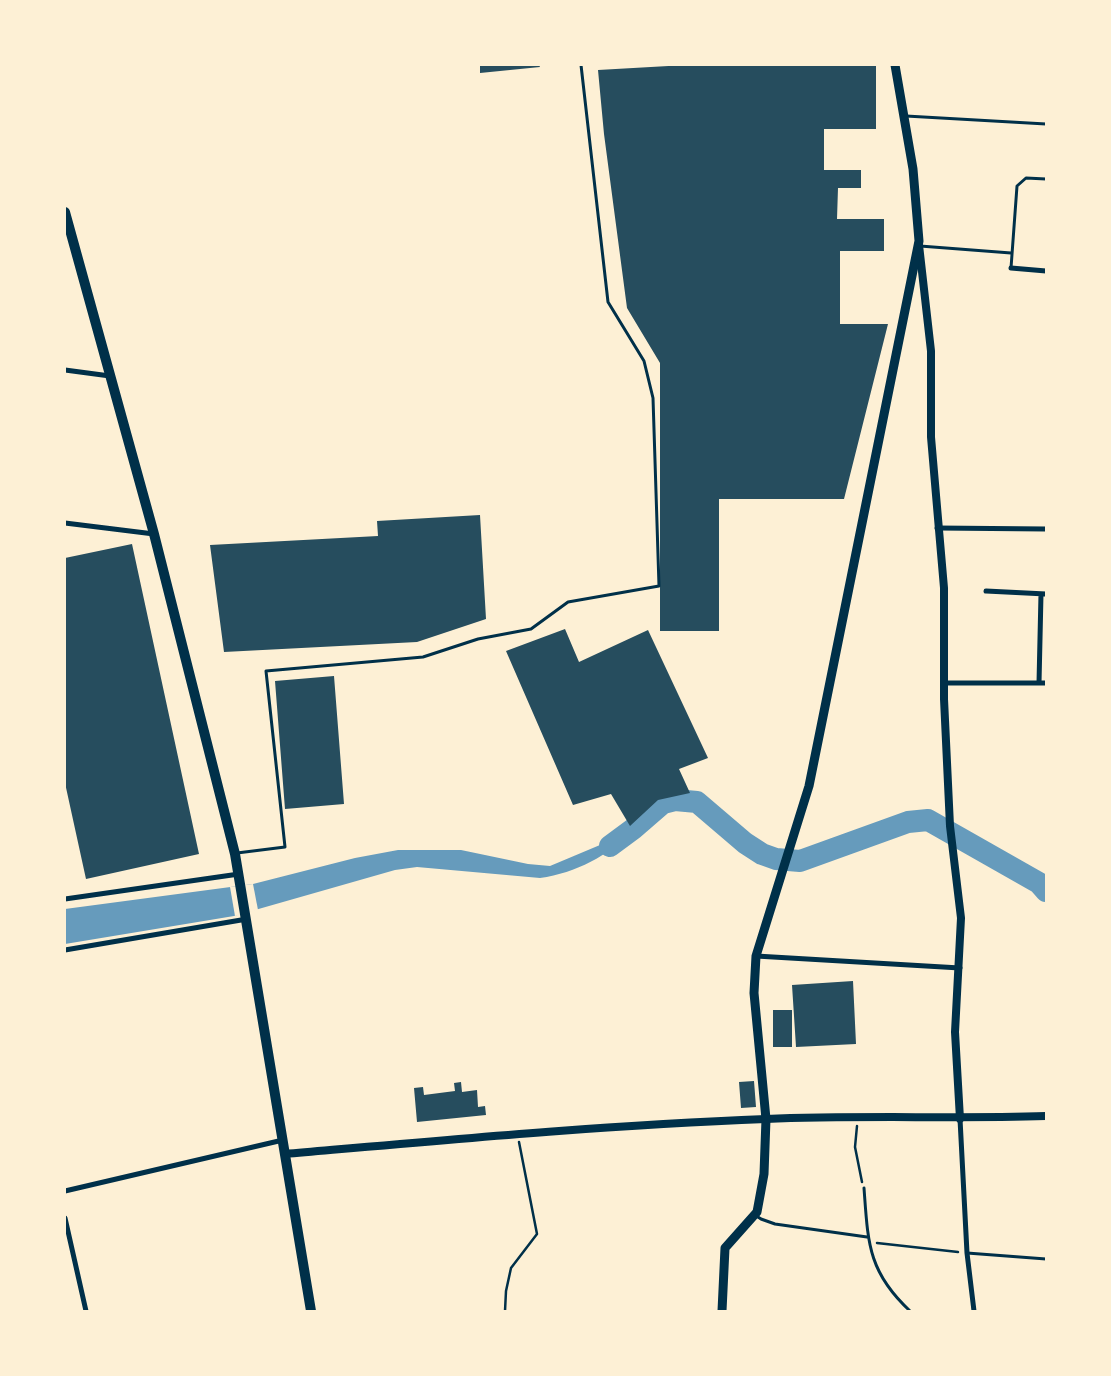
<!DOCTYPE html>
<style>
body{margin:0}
#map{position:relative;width:1111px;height:1376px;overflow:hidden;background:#fdf0d5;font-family:Inter,sans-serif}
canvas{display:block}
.frame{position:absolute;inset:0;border:66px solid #fdf0d5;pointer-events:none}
</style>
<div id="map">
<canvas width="1111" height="1376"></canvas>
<div class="frame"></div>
</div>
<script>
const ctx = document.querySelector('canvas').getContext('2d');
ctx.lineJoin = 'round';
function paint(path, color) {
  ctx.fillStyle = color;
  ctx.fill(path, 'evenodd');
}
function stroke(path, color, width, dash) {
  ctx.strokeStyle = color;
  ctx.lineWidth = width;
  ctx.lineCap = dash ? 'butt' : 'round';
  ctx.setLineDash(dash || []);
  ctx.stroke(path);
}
paint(new Path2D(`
 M626,823L634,832C607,855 577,873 540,878L417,867L395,870L234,916L65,944V909L253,884L355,858L398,850H461L528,864L550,866L600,845Z`), '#669bbc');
paint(new Path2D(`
 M253,884L258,910L235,916L230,887Z`), '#fdf0d5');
stroke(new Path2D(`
 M610,846L633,829L663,803L675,800L697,802L745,843L762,854L776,859L800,861L908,822L928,820L1039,883L1046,891`), '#669bbc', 22);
paint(new Path2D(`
 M480,65H539L540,67L480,73Z
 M686,65H876V129H824V170H861V188H838L837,219H884V251H840V324H888L844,499H719V631H660V363L627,308L604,134L598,70Z
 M480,515L486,619L417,642L224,652L210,545L378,536L377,521Z
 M132,544L199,854L86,879L65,783V558Z
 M565,629L579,662L648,630L708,758L679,769L690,793L658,800L630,826L611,794L573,805L506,651Z
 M334,676L344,804L285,809L275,681Z
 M853,981L856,1044L796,1047L792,985Z
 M773,1010H792V1047H773Z
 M754,1081L756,1107L741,1108L739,1082Z
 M461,1082L462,1092L477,1090L478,1107L485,1106L486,1115L417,1122L414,1088L423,1087L424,1095L455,1091L454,1083Z`), '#264d5e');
stroke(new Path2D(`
 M857,1126L855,1147L862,1182
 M877,1243L958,1252
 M505,1311L506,1291L511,1268L537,1234L519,1142`), '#003049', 2.5);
stroke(new Path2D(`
 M906,116L1046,124
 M920,246L1011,253
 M1011,268L1017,186L1026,178L1046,179
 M237,853L285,847L266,671L423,657L478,639L531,629L568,602L659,586L653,398L644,361L608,302L581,65
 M864,1188C868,1243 868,1272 910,1311
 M755,1215L761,1219L775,1224L867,1237
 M967,1253L1046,1259`), '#003049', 3);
stroke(new Path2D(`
 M1011,268L1046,271
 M65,370L110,376
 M65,523L154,534
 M937,528L1046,529
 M986,591L1046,594
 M944,683H1046
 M1039,683L1041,594
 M65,899L239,874
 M65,950L247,919
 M756,956L960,968
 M960,1119L967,1253L974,1311
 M65,1191L283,1140
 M65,1218L86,1311`), '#003049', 5);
stroke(new Path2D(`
 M919,245L931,351V437L944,588V699L950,826L961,918L955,1032L960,1119
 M285,1154C445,1140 605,1125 766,1119C860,1115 953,1119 1046,1116`), '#003049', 8);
stroke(new Path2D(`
 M722,1311L725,1248L757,1212L764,1174L766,1119L754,993L756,956L809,786L919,241L913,169L895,65`), '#003049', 9);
stroke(new Path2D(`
 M65,212L154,534L235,854L311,1311`), '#003049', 10);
</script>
